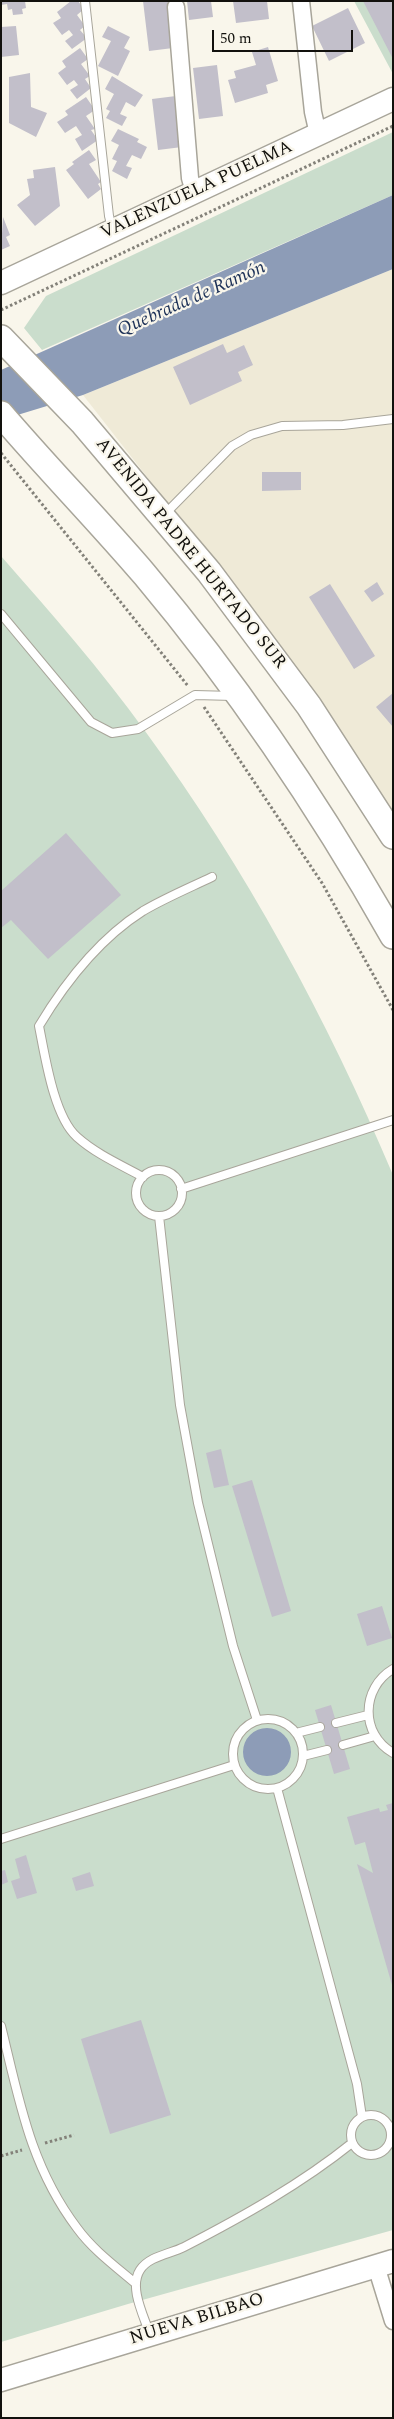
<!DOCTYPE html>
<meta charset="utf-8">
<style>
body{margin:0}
#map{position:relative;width:394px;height:2419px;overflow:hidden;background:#f9f6eb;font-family:Spectral,serif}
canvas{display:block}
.frame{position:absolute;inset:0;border:2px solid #12110d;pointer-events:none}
.scale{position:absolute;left:212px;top:30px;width:141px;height:22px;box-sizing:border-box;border:2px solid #12110d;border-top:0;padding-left:6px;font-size:15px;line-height:18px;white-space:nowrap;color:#12110d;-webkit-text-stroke:4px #f9f6eb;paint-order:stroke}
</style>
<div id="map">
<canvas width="394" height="2419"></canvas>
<div class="frame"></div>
<div class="scale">50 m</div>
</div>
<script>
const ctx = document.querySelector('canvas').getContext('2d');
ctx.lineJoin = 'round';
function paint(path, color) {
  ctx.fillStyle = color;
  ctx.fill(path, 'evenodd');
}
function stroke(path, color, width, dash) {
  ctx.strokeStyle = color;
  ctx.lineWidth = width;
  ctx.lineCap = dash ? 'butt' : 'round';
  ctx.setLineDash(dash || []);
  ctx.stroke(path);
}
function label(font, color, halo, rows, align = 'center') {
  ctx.font = font + ' Spectral,serif';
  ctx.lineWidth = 4.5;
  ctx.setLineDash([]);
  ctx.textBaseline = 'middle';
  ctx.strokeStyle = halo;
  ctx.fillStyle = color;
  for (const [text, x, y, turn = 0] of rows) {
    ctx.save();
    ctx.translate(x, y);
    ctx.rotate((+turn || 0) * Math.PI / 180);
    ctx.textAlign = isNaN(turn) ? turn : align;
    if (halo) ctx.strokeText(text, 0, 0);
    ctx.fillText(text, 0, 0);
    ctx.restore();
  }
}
paint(new Path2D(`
 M393,269V824L251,610L83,395Z`), '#efead7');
paint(new Path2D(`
 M354,1H393V74Z
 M393,132V195L42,350L24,328L46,296Z
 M1,556C51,613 101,670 145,731C246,869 327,1018 393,1175V2230L128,2304L1,2342Z`), '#caddcc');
paint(new Path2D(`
 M393,195V269L83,395L1,420V370Z
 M243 1752a24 24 0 1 1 48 0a24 24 0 1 1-48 0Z`), '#8d9cb7');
paint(new Path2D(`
 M1,1H25L26,8L22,9L23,14L13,15L12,9L8,10L7,4L1,5Z
 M71,1H78L84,9L77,15L85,26L80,30L87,38L72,49L65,41L73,35L69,30L62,35L53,23L61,18L57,12Z
 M143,1H168L173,48L149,51Z
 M187,1H211L213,17L189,20Z
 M233,1H267L269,19L236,23Z
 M363,1H393V59Z
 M348,8L365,43L329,61L312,26Z
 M16,26L19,55L1,57V27Z
 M108,26L130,37L124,48L130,51L118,76L98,66L111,41L102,37Z
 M268,47L278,81L266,85L268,93L235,103L228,80L236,78L234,71L256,65L252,52Z
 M80,48L88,59L81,64L90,76L85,79L91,88L77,99L70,90L78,85L74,80L67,85L58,73L66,67L62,61Z
 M217,65L223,116L199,119L193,68Z
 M30,73L31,107L47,113L36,137L9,123V77Z
 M112,76L143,95L135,107L126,102L120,114L127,117L122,126L106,118L110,111L106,109L114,94L105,89Z
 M176,96L182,147L158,150L152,99Z
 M86,97L95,110L86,116L95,129L91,130L98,140L82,151L75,139L82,135L76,126L65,133L57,122L68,115L65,111Z
 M118,129L139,139L137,142L147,147L141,159L132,155L126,166L132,168L127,179L112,171L117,161L112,159L119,145L111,141Z
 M89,150L96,160L89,164L101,182L98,184L101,189L88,199L66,170L74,164L72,162Z
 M55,167L60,206L35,226L17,205L30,195L27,179L34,178L33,170Z
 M3,217L10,235L6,237L10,246L1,250Z
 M223,344L227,353L244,345L253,365L238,372L242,381L190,405L173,367Z
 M262,472H301V490L262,491Z
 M377,582L384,594L372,602L364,591Z
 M330,584L375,656L354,669L309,597Z
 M393,693V727L376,707Z
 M66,833L121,895L48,959L11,920L1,928V891Z
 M221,1449L229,1485L214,1488L206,1453Z
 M252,1480L291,1611L272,1617L232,1486Z
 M382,1606L392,1638L367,1646L357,1614Z
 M331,1705L350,1769L334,1774L315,1710Z
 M393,1803V1985H392L357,1864L373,1873L365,1842L355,1845L347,1817L379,1808L380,1812L388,1810L386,1805Z
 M26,1855L37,1893L17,1899L11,1881L20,1878L15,1859Z
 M5,1870L8,1882L1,1885V1871Z
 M90,1872L94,1886L76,1891L72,1878Z
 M141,2020L171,2115L110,2134L81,2039Z`), '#c2bfca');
const lane = new Path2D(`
 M85,1L109,216L112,228
 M165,514L232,446L251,435L282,426L343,425L393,419
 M1,614L91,722L112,733L138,729L195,695L233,696
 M136 1193a23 23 0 1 1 46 0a23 23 0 1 1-46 0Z
 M143,1177C121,1165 96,1154 77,1137C54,1117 45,1056 39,1026C66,981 99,939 143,911C165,898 189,888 212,877
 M181,1189L393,1120
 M159,1216L180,1405L198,1503L233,1646L257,1720
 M393,1669C361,1688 360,1734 393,1753
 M233 1754a35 35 0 1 1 70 0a35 35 0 1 1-70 0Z
 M336,1723L368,1715
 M296,1733L320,1727
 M343,1745L375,1736
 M303,1756L327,1750
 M277,1788L357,2084L362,2117
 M1,1839L234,1765
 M1,2026C19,2099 30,2166 77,2228C93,2250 115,2266 135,2283
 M351 2135a20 20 0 1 1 40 0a20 20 0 1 1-40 0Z
 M149,2332C143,2314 129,2287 140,2270C149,2256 170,2254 184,2247C242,2217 301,2184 352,2143`);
const street = new Path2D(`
 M301,1L313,112L318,134
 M176,7L190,178L194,192
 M376,2266L393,2321`);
const secondary = new Path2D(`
 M1,283L393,99
 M1,2380L393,2261`);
const primary = new Path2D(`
 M1,338L82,422L209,572L309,706L393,836
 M1,414C48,469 98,520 145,575C239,687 321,809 393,936`);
stroke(lane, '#a8a59a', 10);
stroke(street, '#a8a59a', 19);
stroke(secondary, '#a8a59a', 25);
stroke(primary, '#a8a59a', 28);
stroke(new Path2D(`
 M1,310L393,126
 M1,453L188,686
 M204,707L322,883L393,1010
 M45,2143L74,2135
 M1,2156L22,2150`), '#838179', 3, [2.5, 2.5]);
stroke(lane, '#fff', 8);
stroke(street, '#fff', 16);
stroke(secondary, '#fff', 22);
stroke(primary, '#fff', 25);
label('18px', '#12110d', '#f9f6eb', [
 ["VALENZUELA PUELMA",197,191,-25],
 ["AVENIDA PADRE HURTADO SUR",190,554,51],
 ["NUEVA BILBAO",197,2320,-17]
]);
label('italic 19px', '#1d3157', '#f9f6eb', [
 ["Quebrada de Ramón",192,300,-24]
]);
</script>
